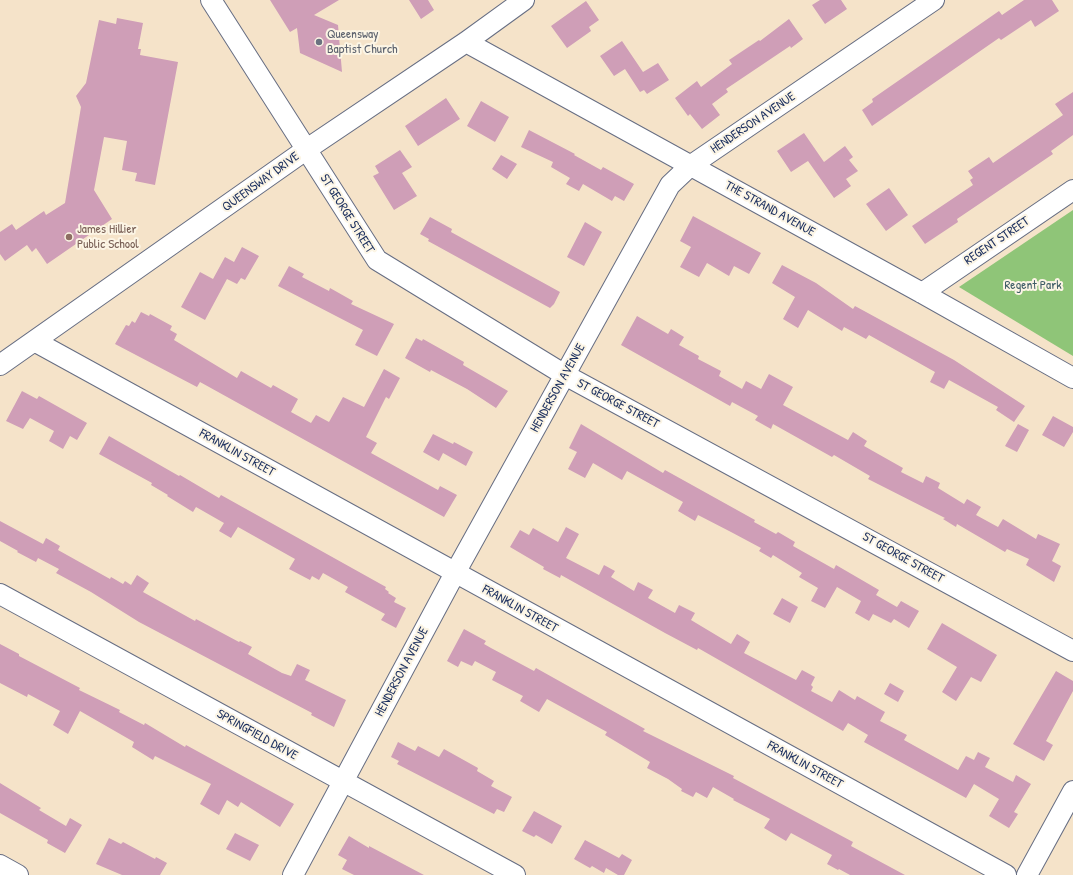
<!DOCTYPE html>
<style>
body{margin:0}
canvas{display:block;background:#f5e3c9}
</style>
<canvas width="1073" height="875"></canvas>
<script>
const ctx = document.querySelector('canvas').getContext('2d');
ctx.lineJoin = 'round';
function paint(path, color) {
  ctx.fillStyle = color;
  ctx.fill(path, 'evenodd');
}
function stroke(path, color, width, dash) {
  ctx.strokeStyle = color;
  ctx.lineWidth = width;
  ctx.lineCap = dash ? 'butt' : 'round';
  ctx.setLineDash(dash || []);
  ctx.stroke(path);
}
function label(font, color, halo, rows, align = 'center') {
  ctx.font = font + ' "Patrick Hand",sans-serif';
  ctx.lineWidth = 4;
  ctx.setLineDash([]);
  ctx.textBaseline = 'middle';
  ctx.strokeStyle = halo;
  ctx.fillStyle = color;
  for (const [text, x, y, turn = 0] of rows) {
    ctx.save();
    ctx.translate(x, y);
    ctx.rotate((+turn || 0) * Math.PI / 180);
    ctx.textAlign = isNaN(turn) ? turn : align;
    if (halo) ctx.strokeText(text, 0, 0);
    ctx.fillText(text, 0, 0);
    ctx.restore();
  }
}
paint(new Path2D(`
 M1073,210V356L959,287Z`), '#8fc578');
paint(new Path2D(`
 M270,0H339L314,15L338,25L342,72L300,53L297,28L290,32Z
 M409,0H428L434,10L421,19Z
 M820,0H841L847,9L825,24L812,5Z
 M1024,0H1052L1059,11L1035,27L1031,20L1001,40L999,38L872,126L862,110L873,102L872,99L999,11L1002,15Z
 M586,1L599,20L589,27L591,31L567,48L551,26Z
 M117,18L143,23L138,49H141L140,55L178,62L155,185L135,181L137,173L122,170L127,141L104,137L94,190L112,219L47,264L36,248L32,252L27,245L5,261L0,254V232L12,224L16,230L44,211L46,215L65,203L81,107L76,96L86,83L99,20L116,24Z
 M789,19L803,39L791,48L790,46L726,89L728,92L712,104L720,115L702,129L690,114L688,116L675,98L697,81L701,87L732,64L729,60L759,40L760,41Z
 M622,41L643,72L658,63L669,80L647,94L644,90L640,92L625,69L614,76L600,56Z
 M1073,92V135L1051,151L1053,154L957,219L958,222L925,244L912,226L973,185L970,180L973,178L968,171L989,157L993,163L1063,115L1055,104Z
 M446,98L460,119L418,146L405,126Z
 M481,101L509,117L495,142L467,126Z
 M529,130L575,154L574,155L601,170L603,167L634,184L624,201L615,196L612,201L583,184L579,191L566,184L570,178L551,167L553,162L521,147Z
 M804,133L824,162L845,146L853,157L849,160L858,171L846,179L851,186L834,198L808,161L791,172L777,151Z
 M400,150L412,167L402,173L417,196L394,210L373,176L379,173L375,166Z
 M501,155L517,164L507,179L492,169Z
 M889,188L908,215L886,231L866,204Z
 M693,216L761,253L749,274L734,266L729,276L707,263L699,277L680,267L691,247L680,241Z
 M430,217L452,229L451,232L560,292L554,304L550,308L428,241L429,239L420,234Z
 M585,222L602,232L584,266L567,257Z
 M242,247L259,256L245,280L241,278L237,284L227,279L205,320L181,307L200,272L213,279L225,257L234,262Z
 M782,265L816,283L853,309L855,306L954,360L1025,406L1014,422L996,410L998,407L949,380L944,389L930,382L935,372L869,335L866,339L844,327L842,331L808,310L798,328L783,319L795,297L772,283Z
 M289,266L304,274L302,277L329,291L330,288L353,301L351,304L394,324L377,356L355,345L363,330L278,286Z
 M141,312L149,316L150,314L172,326L170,330L177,334L174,340L237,378L241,371L271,388L273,385L298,399L291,412L311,423L316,415L329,422L343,397L364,407L384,369L400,378L389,399L386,397L366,437L377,443L371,453L438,490L440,486L457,495L444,517L200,382L197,387L115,344L126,325L129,326L132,321L135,323Z
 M637,316L668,334L671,329L684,337L679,345L699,356L698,359L721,371L719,376L742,389L746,381L761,389L769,374L793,387L783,405L848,440L853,432L867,441L864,446L903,468L901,472L923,483L926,476L940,483L938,488L964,504L967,499L981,507L976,515L998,527L1003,519L1036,539L1038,534L1060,544L1052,561L1061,566L1054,582L1026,565L1029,559L1007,549L1005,552L957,524L956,527L943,519L945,518L868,479L870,476L834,455L832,457L773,424L771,429L755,420L758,416L732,402L730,406L621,345Z
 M416,338L422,341L423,339L464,362L463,365L508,391L496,408L467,389L431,370L430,372L405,358Z
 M22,391L37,399L39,396L87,423L77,440L70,436L63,449L49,441L54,431L30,418L23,429L6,421Z
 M1053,416L1073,427V432L1064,447L1042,435Z
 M581,424L663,473L665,470L755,520L754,522L776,534L778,532L795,542L793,546L834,569L836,565L879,590L876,595L897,607L901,601L919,611L909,628L894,619L891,623L873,614L869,621L855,613L861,601L837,587L825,608L811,601L818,588L799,577L802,573L773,555L771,558L759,551L761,548L731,532L698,515L695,521L678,511L683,502L627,471L622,480L593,463L585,478L568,469L577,452L569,448Z
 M1018,424L1029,430L1017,452L1005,446Z
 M433,434L453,444L454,442L473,452L466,466L443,453L439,461L423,452Z
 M109,436L179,476L180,475L219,498L221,495L386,587L385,589L389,592L388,593L396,598L394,602L406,608L396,628L381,620L385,614L345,592L348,587L323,573L319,580L312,576L310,580L289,569L295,559L238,527L231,538L219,531L224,523L196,507L193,512L167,496L168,495L151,485L152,483L99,454Z
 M0,521L43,544L46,538L60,546L58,550L110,579L111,577L123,584L125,581L131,585L137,575L149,583L143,592L195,621L196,619L239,642L240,641L252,647L248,654L282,673L291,676L297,664L310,670L305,680L346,700L334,727L311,715L312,713L139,622L91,592L56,573L59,569L38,558L36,562L17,552L18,551L0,541Z
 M566,527L579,534L566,558L599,575L604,565L615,571L611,577L634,591L638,582L653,590L648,598L675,613L679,605L695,613L691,620L731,644L737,634L750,642L744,653L796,680L802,670L815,677L811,685L813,687L811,691L832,702L839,690L855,700L857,696L885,712L880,721L907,735L904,740L958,770L966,756L974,760L978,752L990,758L985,767L1013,782L1016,775L1031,784L1014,812L1018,814L1009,828L989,816L999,799L974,784L966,798L864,742L868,735L848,723L843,731L698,648L697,650L665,633L561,575L560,578L543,569L544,567L510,547L520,530L529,535L533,528L558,542Z
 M782,598L798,607L790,623L773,614Z
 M942,623L997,655L981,682L971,677L956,701L942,692L957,667L927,649Z
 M464,629L486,641L484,644L491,648L534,671L536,668L645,729L643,731L734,776L733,778L853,842L851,846L905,875H850L839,869L838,870L827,864L832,855L791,833L786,841L764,828L770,819L733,800L734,799L713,787L707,798L696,792L693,797L681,791L682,789L668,779L647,768L650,762L605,735L607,732L547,699L539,712L520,701L523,696L492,680L496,672L475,661L472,666L461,661L458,667L447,661Z
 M0,644L19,654V656L80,688L79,690L120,710L119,712L144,725L145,723L185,747L186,745L294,804L280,827L241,802L238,807L227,800L219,815L200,804L211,784L155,756L153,760L132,747L134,742L80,711L68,734L53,725L60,711L28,694L27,697L0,683Z
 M1056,671L1073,681V691L1046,741L1053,745L1044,761L1013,744Z
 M890,683L904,691L898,702L884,694Z
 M398,742L415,751L418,746L439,757L444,749L478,768L477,771L494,781L491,786L512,797L504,812L497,809L494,814L397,764L399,761L391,757Z
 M0,783L41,808L39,810L66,826L70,818L82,825L65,853L47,843L48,840L0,813Z
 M534,811L562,826L552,844L536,835L534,837L522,831Z
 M235,833L259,845L250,861L226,849Z
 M349,836L369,848V846L424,875H354L342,869L347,860L338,855Z
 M109,838L121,844L123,842L155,859L156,857L167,863L160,875H122L96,864Z
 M585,840L619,858L622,854L632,860L624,875H618L606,868L604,873L592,866L590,868L574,859Z`), '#cf9eb7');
const minor = new Path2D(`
 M211,0L377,260L565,375L1073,651
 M466,42L922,293L1073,378
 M922,293L1073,190
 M36,342L1006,875
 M0,365L307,149L466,42L524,0
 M0,594L515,875
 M0,865L18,875
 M293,875L455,573L670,185L690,166L934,0
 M1027,875L1073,791`);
stroke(minor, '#676e83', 22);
stroke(minor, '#fff', 20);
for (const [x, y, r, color] of [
 [319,42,4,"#6b7280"],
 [69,237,4,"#8d6e63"]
]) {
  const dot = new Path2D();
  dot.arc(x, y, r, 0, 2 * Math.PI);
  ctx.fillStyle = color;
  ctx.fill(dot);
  stroke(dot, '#fcf5e5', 1.5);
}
label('13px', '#5b616d', '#fcf5e5', [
 ["Queensway",327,35],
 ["Baptist Church",327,50]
], 'left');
label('13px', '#1b2f5e', '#fcf5e5', [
 ["HENDERSON AVENUE",753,123,-34],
 ["QUEENSWAY DRIVE",261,182,-36],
 ["THE STRAND AVENUE",770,209,29],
 ["ST GEORGE STREET",347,214,58],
 ["REGENT STREET",997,241,-34],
 ["HENDERSON AVENUE",558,388,-61],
 ["ST GEORGE STREET",618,404,28],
 ["FRANKLIN STREET",237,453,29],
 ["ST GEORGE STREET",903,558,29],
 ["FRANKLIN STREET",520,609,29],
 ["HENDERSON AVENUE",402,672,-62],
 ["SPRINGFIELD DRIVE",257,735,29],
 ["FRANKLIN STREET",805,765,29]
]);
label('13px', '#785e54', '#fcf5e5', [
 ["James Hillier",77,230],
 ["Public School",77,245]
], 'left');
label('13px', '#3e5c66', '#fcf5e5', [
 ["Regent Park",1033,286]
]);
</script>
